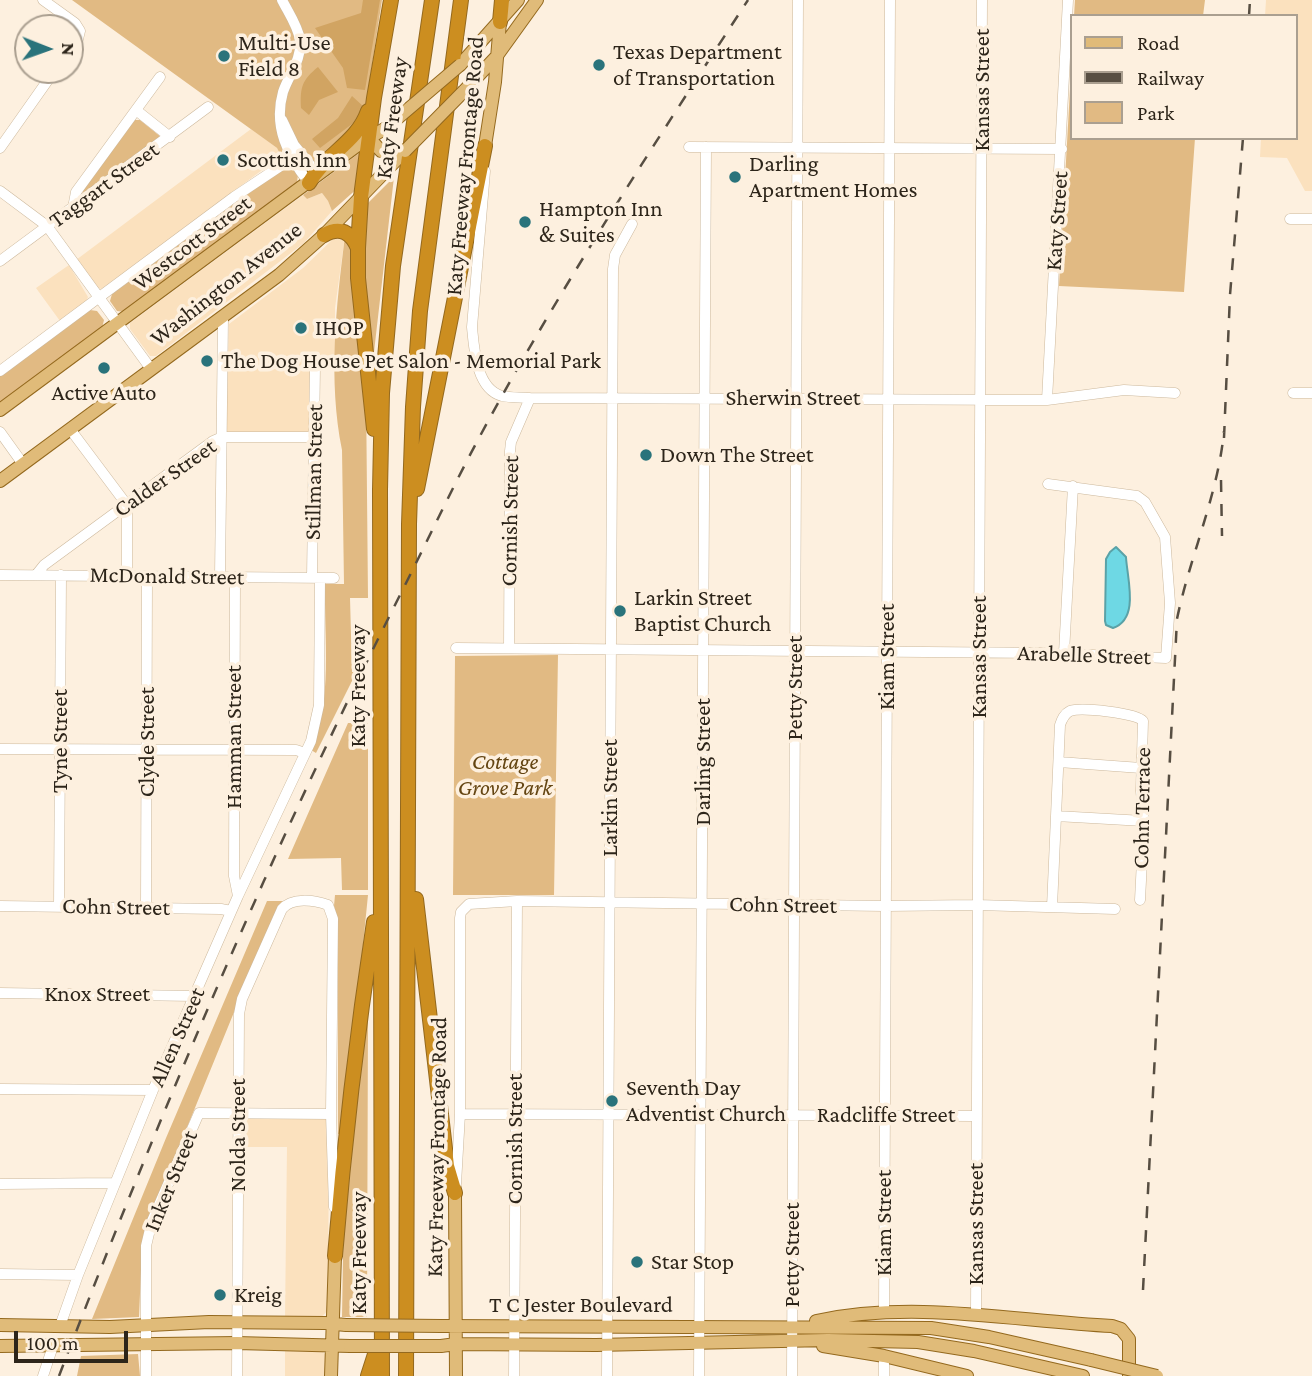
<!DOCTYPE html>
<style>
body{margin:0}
#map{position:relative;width:1312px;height:1376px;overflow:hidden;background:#fdf0df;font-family:"Crimson Pro",serif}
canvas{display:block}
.legend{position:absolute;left:1070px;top:14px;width:228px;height:126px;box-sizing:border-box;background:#fdf0df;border:2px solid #aa9f90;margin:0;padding:9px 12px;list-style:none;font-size:21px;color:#2d251a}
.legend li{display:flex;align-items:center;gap:14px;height:35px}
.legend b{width:35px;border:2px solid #aa9f90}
.north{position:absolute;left:14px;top:14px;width:70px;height:70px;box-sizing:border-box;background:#fdf0df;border:2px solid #aa9f90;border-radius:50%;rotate:91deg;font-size:19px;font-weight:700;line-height:28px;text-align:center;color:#2d251a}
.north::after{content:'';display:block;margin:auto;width:24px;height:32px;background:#2a737b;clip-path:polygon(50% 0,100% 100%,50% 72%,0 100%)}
.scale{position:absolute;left:14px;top:1331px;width:114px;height:32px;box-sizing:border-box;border:4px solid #2d251a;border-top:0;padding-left:9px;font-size:21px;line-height:24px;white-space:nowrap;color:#2d251a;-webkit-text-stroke:5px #fdf0df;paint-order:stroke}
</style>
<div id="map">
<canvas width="1312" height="1376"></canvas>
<ul class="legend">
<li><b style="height:9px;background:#e0bb79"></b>Road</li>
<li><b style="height:9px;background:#574e42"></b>Railway</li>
<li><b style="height:19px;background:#e1ba83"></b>Park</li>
</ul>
<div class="north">N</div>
<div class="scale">100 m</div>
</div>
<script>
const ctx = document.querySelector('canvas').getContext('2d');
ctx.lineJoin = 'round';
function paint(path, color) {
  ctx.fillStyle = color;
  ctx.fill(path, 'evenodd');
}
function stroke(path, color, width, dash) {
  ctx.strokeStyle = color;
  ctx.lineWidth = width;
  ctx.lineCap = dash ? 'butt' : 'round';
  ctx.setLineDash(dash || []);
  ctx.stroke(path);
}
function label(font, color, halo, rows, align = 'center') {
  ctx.font = font + ' "Crimson Pro",serif';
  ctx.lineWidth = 7;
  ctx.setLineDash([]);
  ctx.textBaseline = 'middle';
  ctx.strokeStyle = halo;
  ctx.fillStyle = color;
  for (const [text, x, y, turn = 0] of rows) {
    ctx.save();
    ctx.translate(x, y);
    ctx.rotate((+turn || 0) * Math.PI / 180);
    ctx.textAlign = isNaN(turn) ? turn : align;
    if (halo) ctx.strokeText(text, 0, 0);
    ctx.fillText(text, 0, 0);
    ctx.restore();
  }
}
paint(new Path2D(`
 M1266,0H1312V191H1305L1287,158L1260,157L1261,138H1296V16H1265Z
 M251,129L277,148L281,156L102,289L97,288L76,260Z
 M322,193L328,201L332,211L304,243L156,356H150L130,329V323L303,195L307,199Z
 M345,236L335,308V361L313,362L310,431L307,435L226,432L229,324L303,268L332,240Z
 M69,265L88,297L86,302L60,321L36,288Z
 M325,1116L329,1123L328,1310L321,1318H285L287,1147H243L242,1120L243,1117Z
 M285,1350L322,1351L327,1356L328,1376H285Z`), '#fbe1be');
paint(new Path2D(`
 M72,0H382L365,110L361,121L318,163L313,162L300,145L281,156L277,148Z
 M1075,0H1205L1203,16H1074Z
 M1072,54V138H1195L1184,292L1059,286Z
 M134,120H140L161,137L82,196L83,190Z
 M362,151L360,186L332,211L328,201L322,193L307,199L303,195Z
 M290,167L298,174L297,183L125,312L117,311L110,301L112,294L283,168Z
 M394,177L374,352H369L363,281L366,205Z
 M345,236L351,240L366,391L368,598H350L352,672H354V677L316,753L311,750C333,703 324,636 325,584H344L342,450C328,380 336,306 345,236Z
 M90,310L97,311L104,320L102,328L0,403V376Z
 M558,655L554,895H453L455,656Z
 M348,723H368V890H342L341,858L288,859Z
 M335,895H368L344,1134H338V921L334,906Z
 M267,901H285L239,1000L150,1218L142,1247L139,1317L92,1319L166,1138Z
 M368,1011L367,1317H342L344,1197Z
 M138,1354L140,1376H77L81,1356Z`), '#e1ba83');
paint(new Path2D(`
 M363,0H380L365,90L347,88L343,68L315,28L361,13Z
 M318,67L338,92L319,100L309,115L301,108C300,87 302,80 318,67Z
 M352,96L364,107L352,124L320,148L312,139L338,118Z`), '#d1a462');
const water = new Path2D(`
 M1116,547L1126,557C1127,578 1140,619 1113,628L1106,625L1105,621L1106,559L1110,552Z`);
paint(water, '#6ed8e4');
stroke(water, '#5aa2a7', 2);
const minor = new Path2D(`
 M43,0L75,23L80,31L78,39L70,50
 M282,0C288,12 298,26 300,40C302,60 289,74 283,92C273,127 288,156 309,183
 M136,110L170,137
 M282,120L294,145L315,171
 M689,147L1062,149
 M0,148L55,70
 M485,171L472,327C474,348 476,389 502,396C511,398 521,397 530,398L1047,400L1124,390L1175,393
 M0,191L47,226L151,369
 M73,208L76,192L160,77
 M1290,219H1312
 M0,261L208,107
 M0,371L234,197L291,159
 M1293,393H1312
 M1047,400L1068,0
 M70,429L127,505V576
 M0,432L23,464
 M0,575L334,578
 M36,575L44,565L213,441L222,437H314
 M220,577L223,318
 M235,577L234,876L238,896
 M312,578L315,366
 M456,648L1043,653L1166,658L1170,603L1165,537L1145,502L1137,496L1048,484
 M509,648L510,451L511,442L530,398
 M1064,653L1073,486
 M0,749L296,750L305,753
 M1059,762L1141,768
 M1056,816L1144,821
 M0,906L221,909L231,911
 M59,907L61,575
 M146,907L147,576
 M1052,907L1060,725C1062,719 1064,714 1070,711C1081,707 1136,713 1143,721L1141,791L1144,821L1140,900
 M0,993L194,996
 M0,1089L153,1090
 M460,1114L977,1116
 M0,1184L115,1183
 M456,1184L460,1114V918L461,912L469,904L517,901L885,906L977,905L1115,909
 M0,1274L78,1275
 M884,1313L890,0
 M976,1314L982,0
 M60,1326L78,1275L153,1090L238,896L311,741L319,705L320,578
 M43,1376L53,1346
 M146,1376V1246L152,1221L199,1113L331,1114
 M237,1376L239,1014L242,999L282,909C292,897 314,900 328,905L333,919L331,1114L334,1207
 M514,1376L517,901
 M607,1376L613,269L615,255L632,224
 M699,1376L706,147
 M792,1376L798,0
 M884,1376V1356`);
const major = new Path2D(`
 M460,65L518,0
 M464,91L496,57L537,0
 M370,139L381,151L401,155
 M485,146L495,82L500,22
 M0,410L362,142L386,128
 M0,481L279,275L324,235L405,151
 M455,1193L456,1376
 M816,1321C914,1300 1014,1321 1112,1326L1121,1329L1129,1339V1376
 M0,1325L110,1327L209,1322L325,1323L346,1325
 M441,1326L931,1328L989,1337L1091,1360
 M0,1346L237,1343L350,1346
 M441,1346L456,1344L596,1345L828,1340L918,1342L974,1351L1083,1376
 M823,1346L884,1356L967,1376
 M331,1376L335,1256`);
const highway = new Path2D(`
 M500,22L502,0
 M309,183C324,155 357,143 368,111
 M324,235C340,226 351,232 358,248
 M374,429L358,278V248L361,197L374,98L391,0
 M417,489L485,146
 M416,899L447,1166L455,1193
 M335,1256C344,1144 357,1033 374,922
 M368,1376L377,1348
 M382,1376L380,490L382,393L393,266L432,0
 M406,1376L409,524L413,407L420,311L461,0`);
stroke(minor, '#ccb89c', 11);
stroke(major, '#94691e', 14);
stroke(highway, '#94691e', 16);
stroke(minor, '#fff', 10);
stroke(major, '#e0bb79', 12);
stroke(highway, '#cc8e20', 14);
stroke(new Path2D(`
 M1249,16L1250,0
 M1224,438L1230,295L1243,138
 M1221,480L1222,536
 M1143,1290L1177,619C1190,556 1218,495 1224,431
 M59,1376C161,1110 272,849 400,595C427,542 452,488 480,436C561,286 655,143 748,0`), '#574e42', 2.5, [12, 12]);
const majorBridge = new Path2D(`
 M386,128L460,65
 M405,151L464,91
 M346,1325L441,1326
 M350,1346H441
 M1091,1360L1157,1376`);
stroke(majorBridge, '#94691e', 14, []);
stroke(majorBridge, '#e0bb79', 12);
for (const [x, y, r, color] of [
 [224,56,7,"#2a737b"],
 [599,65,7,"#2a737b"],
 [223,160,7,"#2a737b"],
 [735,177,7,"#2a737b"],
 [525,222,7,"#2a737b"],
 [301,328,7,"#2a737b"],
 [207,361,7,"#2a737b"],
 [104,368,7,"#2a737b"],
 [646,455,7,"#2a737b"],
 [620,611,7,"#2a737b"],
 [612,1101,7,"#2a737b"],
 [637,1262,7,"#2a737b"],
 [220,1295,7,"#2a737b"]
]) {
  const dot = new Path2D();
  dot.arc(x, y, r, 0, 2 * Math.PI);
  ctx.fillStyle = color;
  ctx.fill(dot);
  stroke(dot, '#fdf0df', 2.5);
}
label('23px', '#2d251a', '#fdf0df', [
 ["Multi-Use",238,43],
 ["Field 8",238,69],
 ["Texas Department",613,52],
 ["of Transportation",613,78],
 ["Scottish Inn",237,160],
 ["Darling",749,164],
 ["Apartment Homes",749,190],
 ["Hampton Inn",539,209],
 ["& Suites",539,235],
 ["IHOP",315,328],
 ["The Dog House Pet Salon - Memorial Park",221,361],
 ["Active Auto",104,393,"center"],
 ["Down The Street",660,455],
 ["Larkin Street",634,598],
 ["Baptist Church",634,624],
 ["Seventh Day",626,1088],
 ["Adventist Church",626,1114],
 ["Star Stop",651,1262],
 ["Kreig",234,1295]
], 'left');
label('23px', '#2d251a', '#fdf0df', [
 ["Kansas Street",982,90,-90],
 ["Katy Freeway",392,118,-82],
 ["Katy Freeway Frontage Road",465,166,-85],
 ["Taggart Street",104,185,-36],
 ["Katy Street",1057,221,-86],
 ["Westcott Street",192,243,-37],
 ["Washington Avenue",226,284,-38],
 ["Sherwin Street",793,398],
 ["Stillman Street",314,472,-89],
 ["Calder Street",165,478,-35],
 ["Cornish Street",510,521,-89],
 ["McDonald Street",167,576,1],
 ["Arabelle Street",1084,655,2],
 ["Kiam Street",887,657,-90],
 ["Kansas Street",979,657,-90],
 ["Katy Freeway",358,686,-90],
 ["Petty Street",795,688,-90],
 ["Hamman Street",234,737,-90],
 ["Tyne Street",60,741,-90],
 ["Clyde Street",147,742,-90],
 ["Darling Street",703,762,-90],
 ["Larkin Street",610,798,-90],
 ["Cohn Terrace",1142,808,-89],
 ["Cohn Street",783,905,1],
 ["Cohn Street",116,907,1],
 ["Knox Street",97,994],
 ["Allen Street",177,1037,-66],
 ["Radcliffe Street",886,1115],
 ["Nolda Street",238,1135,-90],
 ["Cornish Street",515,1139,-90],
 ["Katy Freeway Frontage Road",437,1147,-89],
 ["Inker Street",171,1181,-68],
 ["Kiam Street",884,1223,-90],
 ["Kansas Street",976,1224,-90],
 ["Katy Freeway",359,1253,-90],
 ["Petty Street",792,1255,-90],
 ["T C Jester Boulevard",581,1305]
]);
label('italic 23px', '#644512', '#fdf0df', [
 ["Cottage",505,762],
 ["Grove Park",505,788]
]);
</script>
